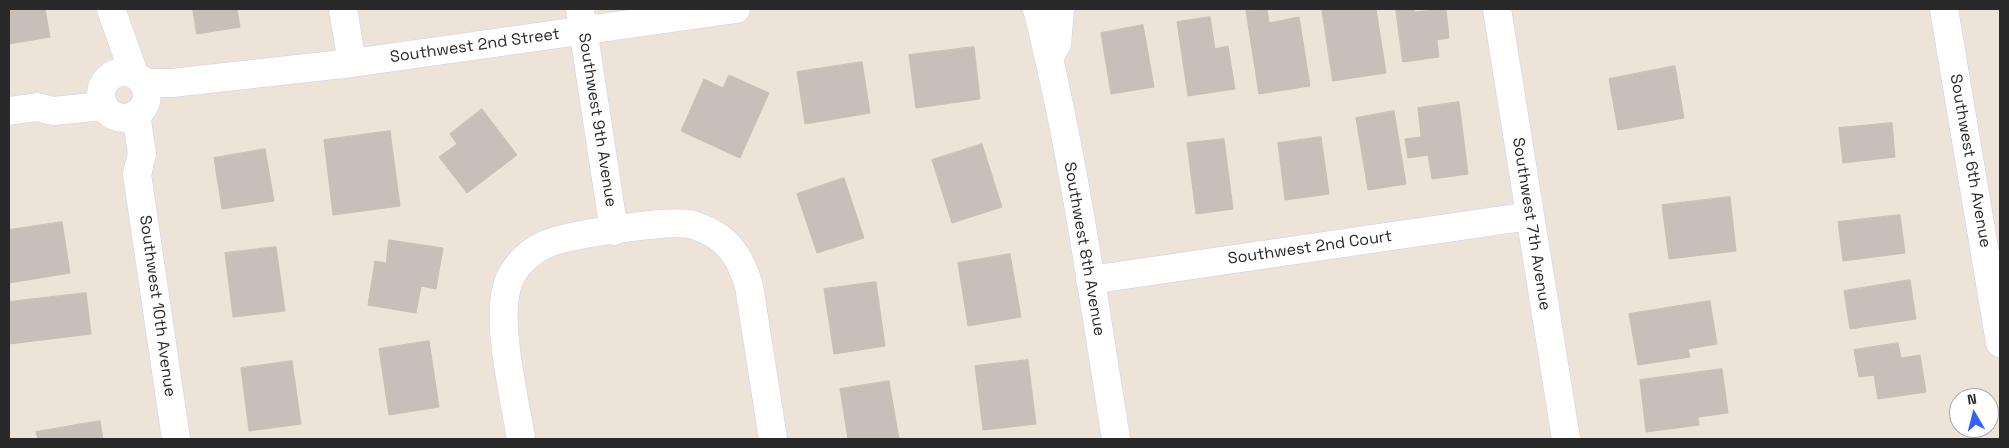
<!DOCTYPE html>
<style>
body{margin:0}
#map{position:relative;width:2009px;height:448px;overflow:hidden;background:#ede3d8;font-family:"Space Grotesk",sans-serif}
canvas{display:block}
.frame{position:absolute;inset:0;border:10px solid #292929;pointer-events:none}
.north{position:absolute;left:1949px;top:388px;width:50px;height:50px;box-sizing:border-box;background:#fff;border:1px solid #a9a9a9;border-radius:50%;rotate:352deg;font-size:14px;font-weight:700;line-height:20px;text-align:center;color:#292929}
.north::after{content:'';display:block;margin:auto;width:18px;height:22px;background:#3360ff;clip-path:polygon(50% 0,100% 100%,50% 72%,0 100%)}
</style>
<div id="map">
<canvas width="2009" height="448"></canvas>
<div class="frame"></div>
<div class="north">N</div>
</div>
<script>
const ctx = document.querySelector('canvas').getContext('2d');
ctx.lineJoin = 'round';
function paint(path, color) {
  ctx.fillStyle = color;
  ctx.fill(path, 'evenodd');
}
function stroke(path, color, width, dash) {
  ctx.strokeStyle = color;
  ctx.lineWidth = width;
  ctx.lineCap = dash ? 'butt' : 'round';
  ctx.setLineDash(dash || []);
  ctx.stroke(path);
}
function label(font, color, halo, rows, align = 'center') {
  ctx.font = font + ' "Space Grotesk",sans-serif';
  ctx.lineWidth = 4;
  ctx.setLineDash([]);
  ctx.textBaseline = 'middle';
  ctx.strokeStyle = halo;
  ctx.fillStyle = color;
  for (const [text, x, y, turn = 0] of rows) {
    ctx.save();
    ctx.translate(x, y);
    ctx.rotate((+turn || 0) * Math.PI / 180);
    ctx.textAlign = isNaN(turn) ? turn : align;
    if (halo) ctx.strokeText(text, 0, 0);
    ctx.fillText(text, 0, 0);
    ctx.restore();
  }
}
const building = new Path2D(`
 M9,9H45L50,37L9,44Z
 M193,9H237L240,27L197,34Z
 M1267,9L1269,23L1299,17L1310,86L1259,94L1246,11Z
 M1322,9H1376L1386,73L1333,81Z
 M1396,9H1414V12L1446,9L1449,38L1437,40L1439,57L1403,62Z
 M1210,17L1215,49L1228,46L1235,89L1188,96L1177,22Z
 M1143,25L1154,87L1111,94L1101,33Z
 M974,47L980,99L916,108L909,55Z
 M862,62L870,113L805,124L797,72Z
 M1675,66L1684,118L1618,130L1609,79Z
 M729,75L769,93L740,158L681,131L704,79L723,88Z
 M1459,102L1468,174L1432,179L1428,155L1408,158L1405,139L1421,137L1418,108Z
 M482,109L517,155L467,193L439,157L457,144L450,134Z
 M1394,111L1406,184L1368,190L1356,118Z
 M1892,123L1895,157L1843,163L1839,128Z
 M390,131L400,206L333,215L324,140Z
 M1321,137L1329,194L1285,200L1278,143Z
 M1224,139L1233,209L1196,214L1187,143Z
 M982,144L1002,207L952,223L932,160Z
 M265,149L274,201L222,209L214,158Z
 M844,178L864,238L817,253L797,194Z
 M1730,197L1736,251L1669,259L1662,205Z
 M1900,215L1905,253L1843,261L1838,222Z
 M62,222L70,273L9,283V230Z
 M389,240L443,248L436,289L421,286L416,313L368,305L375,261L386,263Z
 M276,247L285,311L233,317L225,253Z
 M1010,254L1021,317L968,326L958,263Z
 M1910,280L1916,319L1850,329L1844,291Z
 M876,282L885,346L834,354L824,289Z
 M86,293L91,334L9,344V302Z
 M1710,301L1717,344L1688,349L1690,357L1638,365L1629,314Z
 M429,341L439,407L389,415L379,349Z
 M1898,343L1901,358L1920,355L1926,392L1878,399L1874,375L1859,377L1854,350Z
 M1028,360L1036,424L983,430L975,366Z
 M292,361L301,424L249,431L241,368Z
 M1722,369L1728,413L1698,417L1699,425L1646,432L1640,380Z
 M889,381L899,439H848L840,389Z
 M100,421L103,439H38L36,432Z`);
paint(building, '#c8c0b8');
stroke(building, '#c8bfb2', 1);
const minor = new Path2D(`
 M111,9L134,74
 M343,9L352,63
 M580,9L614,231
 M1037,9C1073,150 1093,296 1116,439
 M1497,9L1566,439
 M1944,9L2000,343
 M1052,53L1057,44L1060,9
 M101 95a23 23 0 1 1 46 0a23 23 0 1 1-46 0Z
 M143,83H172L352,63L736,9
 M9,111L37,107L53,111L103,106
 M136,114L142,154L137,174L176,439
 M1090,280L1530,216
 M521,439C515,398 492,312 511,276C518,263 531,251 544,245C564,235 667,220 689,224C696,225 704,229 710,232C732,243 742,263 749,286L773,439`);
stroke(minor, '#cdd2e4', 29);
stroke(minor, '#fff', 28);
label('16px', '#292929', '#fff', [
 ["Southwest 2nd Street",475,46,-8],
 ["Southwest 9th Avenue",597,120,81],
 ["Southwest 6th Avenue",1970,161,80],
 ["Southwest 7th Avenue",1531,224,81],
 ["Southwest 2nd Court",1310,248,-8],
 ["Southwest 8th Avenue",1084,249,80],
 ["Southwest 10th Avenue",157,306,82]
]);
</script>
